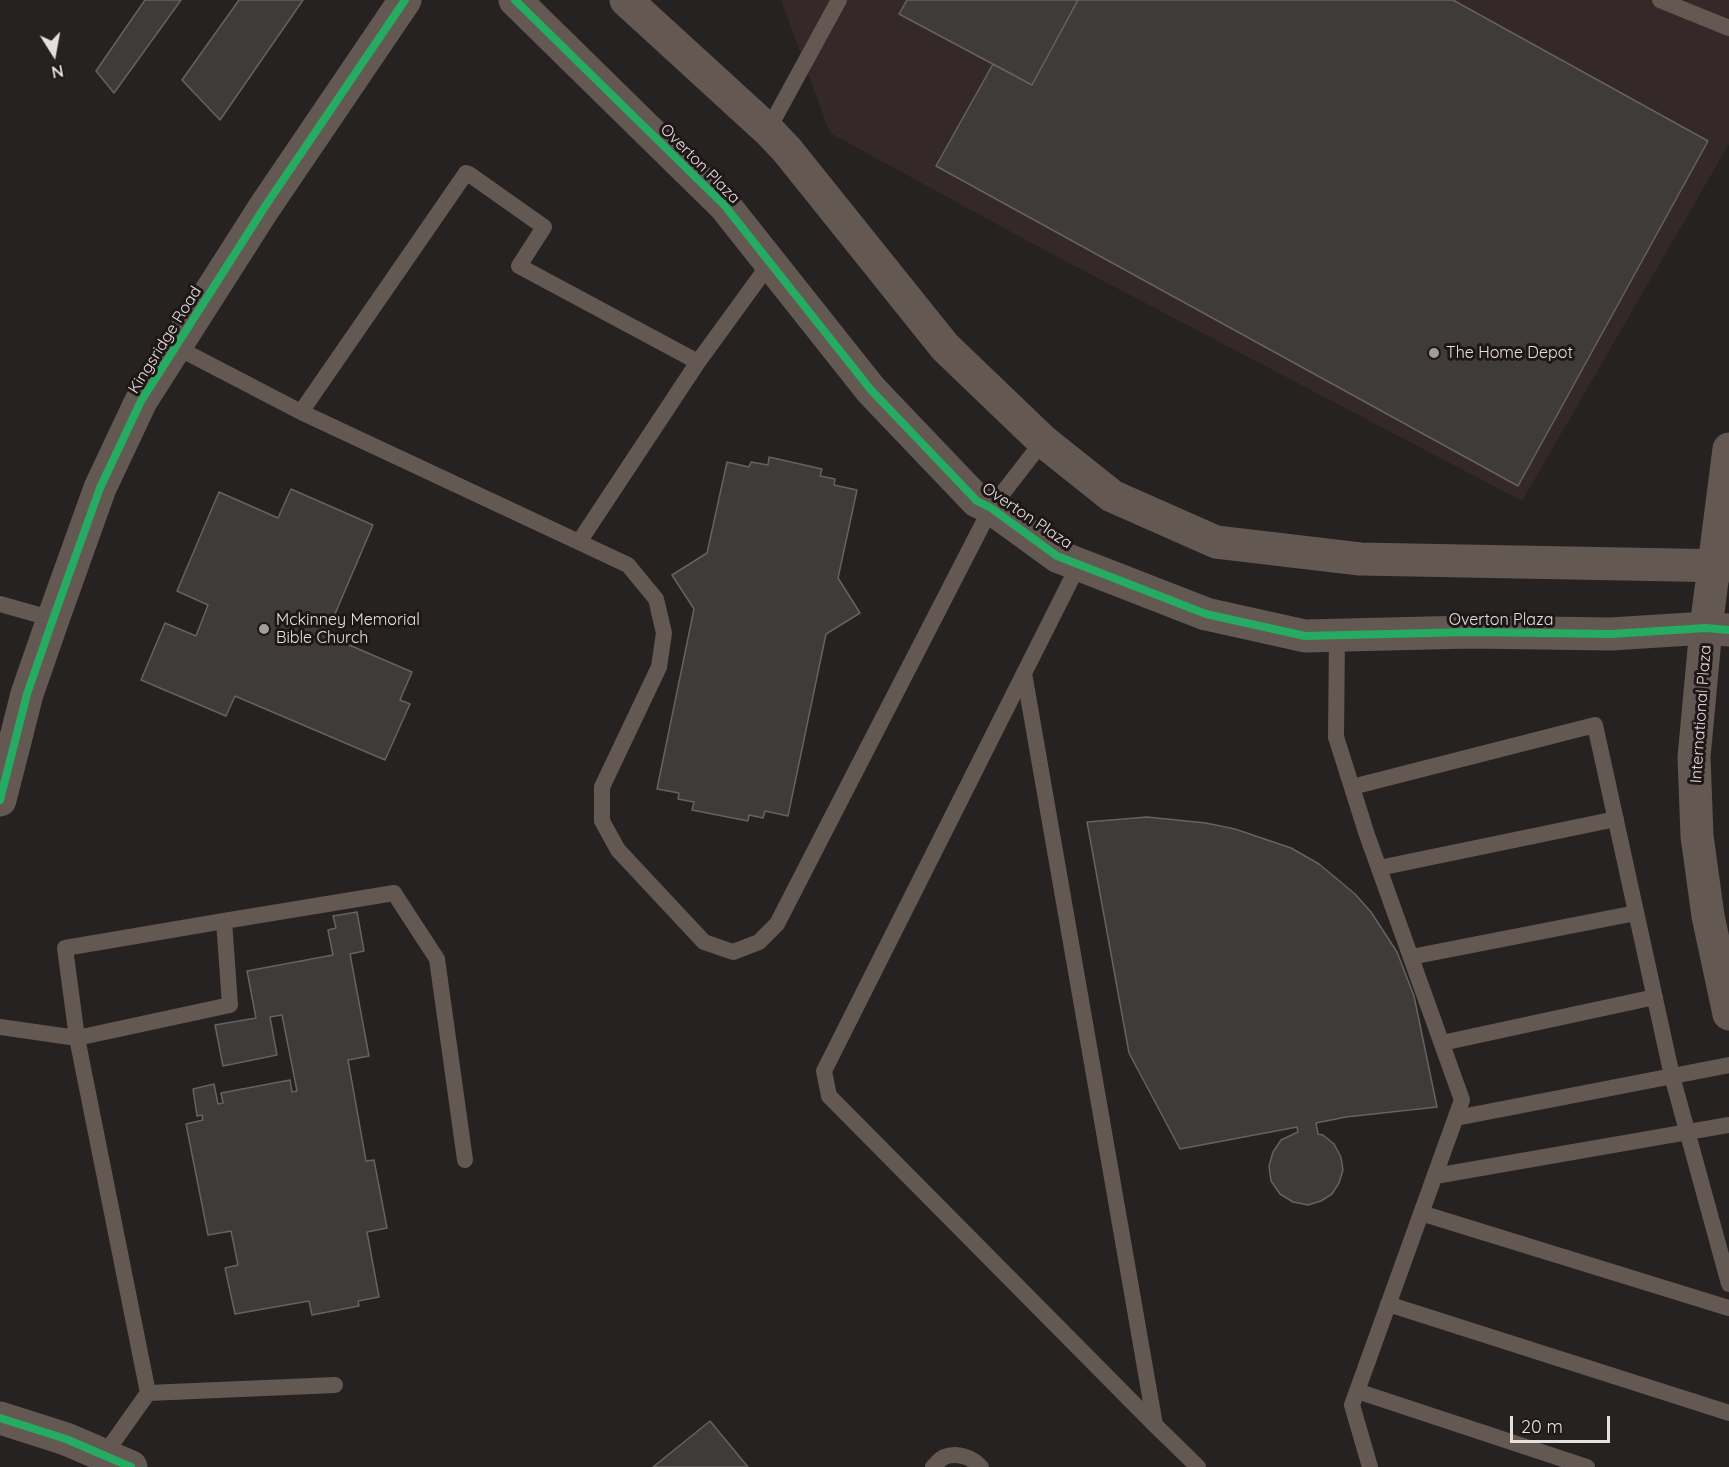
<!DOCTYPE html>
<style>
body{margin:0}
#map{position:relative;width:1729px;height:1467px;overflow:hidden;background:#272222;font-family:Quicksand,sans-serif}
canvas{display:block}
.north{position:absolute;left:24px;top:24px;width:60px;height:60px;-webkit-text-stroke:4px #1f1717;paint-order:stroke;rotate:169deg;font-size:16px;font-weight:700;line-height:24px;text-align:center;color:#e5dfde}
.north::after{content:'';display:block;margin:auto;width:21px;height:27px;background:#e5dfde;clip-path:polygon(50% 0,100% 100%,50% 72%,0 100%)}
.scale{position:absolute;left:1510px;top:1416px;width:100px;height:27px;box-sizing:border-box;border:3px solid #e5dfde;border-top:0;padding-left:8px;font-size:18px;line-height:21px;white-space:nowrap;color:#e5dfde;-webkit-text-stroke:4px #1f1717;paint-order:stroke}
</style>
<div id="map">
<canvas width="1729" height="1467"></canvas>
<div class="north">N</div>
<div class="scale">20 m</div>
</div>
<script>
const ctx = document.querySelector('canvas').getContext('2d');
ctx.lineJoin = 'round';
function paint(path, color) {
  ctx.fillStyle = color;
  ctx.fill(path, 'evenodd');
}
function stroke(path, color, width, dash) {
  ctx.strokeStyle = color;
  ctx.lineWidth = width;
  ctx.lineCap = dash ? 'butt' : 'round';
  ctx.setLineDash(dash || []);
  ctx.stroke(path);
}
function label(font, color, halo, rows, align = 'center') {
  ctx.font = font + ' Quicksand,sans-serif';
  ctx.lineWidth = 6;
  ctx.setLineDash([]);
  ctx.textBaseline = 'middle';
  ctx.strokeStyle = halo;
  ctx.fillStyle = color;
  for (const [text, x, y, turn = 0] of rows) {
    ctx.save();
    ctx.translate(x, y);
    ctx.rotate((+turn || 0) * Math.PI / 180);
    ctx.textAlign = isNaN(turn) ? turn : align;
    if (halo) ctx.strokeText(text, 0, 0);
    ctx.fillText(text, 0, 0);
    ctx.restore();
  }
}
paint(new Path2D(`
 M781,0H1729V144L1522,501L1035,245L830,133Z`), '#352828');
const building = new Path2D(`
 M145,0H181L114,93L96,71Z
 M239,0H303L220,120L182,80Z
 M907,0H1078L1032,85L899,14Z
 M1078,0H1453L1708,141L1518,486L936,166L993,64L1032,85Z
 M769,457L822,469L820,476L835,479L834,485L857,490L838,578L860,613L826,634L788,816L765,811L763,818L749,815L748,821L692,810L694,802L678,799L679,793L657,789L694,609L672,575L707,553L727,462L749,467L751,462L768,465Z
 M291,489L373,525L326,635L412,672L400,700L410,704L385,760L235,696L226,716L141,680L165,623L196,636L208,605L177,591L219,492L278,518Z
 M1147,817L1206,823L1235,829L1291,848L1319,864L1355,894L1371,912L1397,952L1414,996L1437,1107L1346,1117L1316,1123L1318,1134L1323,1135L1334,1144L1341,1157L1343,1170L1339,1183L1332,1194L1321,1201L1308,1205L1293,1202L1280,1194L1271,1181L1269,1166L1273,1152L1281,1140L1298,1132L1297,1127L1180,1149L1129,1053L1087,822Z
 M357,912L364,951L350,954L369,1056L348,1060L366,1161L374,1160L387,1228L367,1232L379,1297L358,1301L359,1306L312,1315L309,1301L235,1314L225,1268L238,1265L231,1231L208,1235L186,1124L203,1120L202,1115L197,1116L193,1089L214,1084L218,1104L223,1103L221,1093L290,1080L292,1092L297,1091L282,1015L270,1017L277,1055L223,1066L215,1025L256,1018L247,971L333,955L328,930L336,928L333,916Z
 M710,1421L748,1467H653Z`);
paint(building, '#3f3b3b');
stroke(building, '#666162', 1.5);
stroke(new Path2D(`
 M1660,0L1729,28
 M768,130L839,0
 M176,347L301,412L628,565L656,599L664,633L659,667L602,787V821L618,850L704,942L733,952L759,942L777,924L991,508L1043,441
 M301,412L466,173L469,174L544,227L519,266L698,362
 M579,542L698,362L770,263
 M0,604L53,619
 M1337,635L1336,737L1367,835L1462,1100L1352,1405L1370,1467
 M1024,673L1155,1425L829,1096L824,1071C909,902 994,733 1079,564
 M1352,787L1595,725L1672,1076L1729,1284
 M1379,868L1616,819
 M224,921L394,893L437,959L465,1160
 M1411,957L1636,913
 M0,1027L77,1038L230,1005L224,921L65,948L77,1038L148,1393L104,1455
 M1442,1043L1655,997
 M1456,1118L1729,1065
 M1435,1176L1729,1125
 M1421,1213L1729,1308
 M1388,1304L1729,1413
 M1357,1391L1587,1467
 M148,1393L335,1385
 M1155,1425L1198,1467
 M933,1467C936,1464 940,1459 944,1457C957,1452 972,1457 981,1467`), '#635852', 16);
stroke(new Path2D(`
 M0,800L27,694L53,619L100,488L141,401L264,208L405,0`), '#635852', 33);
stroke(new Path2D(`
 M515,0L725,206L871,390L977,501L991,508L1057,556L1206,614L1305,636L1470,632L1611,634L1706,628L1729,630
 M626,0L768,130L787,150L945,347L1043,441L1112,496L1216,542L1360,559L1729,566
 M1729,449L1706,628L1694,757L1697,836L1708,916L1729,1014
 M0,1418L66,1439L131,1467`), '#635852', 33);
stroke(new Path2D(`
 M515,0L725,206L871,390L977,501L991,508L1057,556L1206,614L1305,636L1470,632L1611,634L1706,628L1729,630
 M0,800L27,694L53,619L100,488L141,401L264,208L405,0
 M0,1418L66,1439L131,1467`), '#26ab63', 8);
for (const [x, y, r, color] of [
 [1434,353,6,"#a29d9c"],
 [264,629,6,"#a29d9c"]
]) {
  const dot = new Path2D();
  dot.arc(x, y, r, 0, 2 * Math.PI);
  ctx.fillStyle = color;
  ctx.fill(dot);
  stroke(dot, '#1f1717', 2);
}
label('16px', '#e5dfde', '#1f1717', [
 ["Overton Plaza",700,164,45],
 ["Kingsridge Road",165,340,-58],
 ["Overton Plaza",1027,516,34],
 ["Overton Plaza",1501,620],
 ["International Plaza",1701,714,-86]
]);
label('16px', '#e5dfde', '#1f1717', [
 ["The Home Depot",1446,353],
 ["Mckinney Memorial",276,620],
 ["Bible Church",276,638]
], 'left');
</script>
